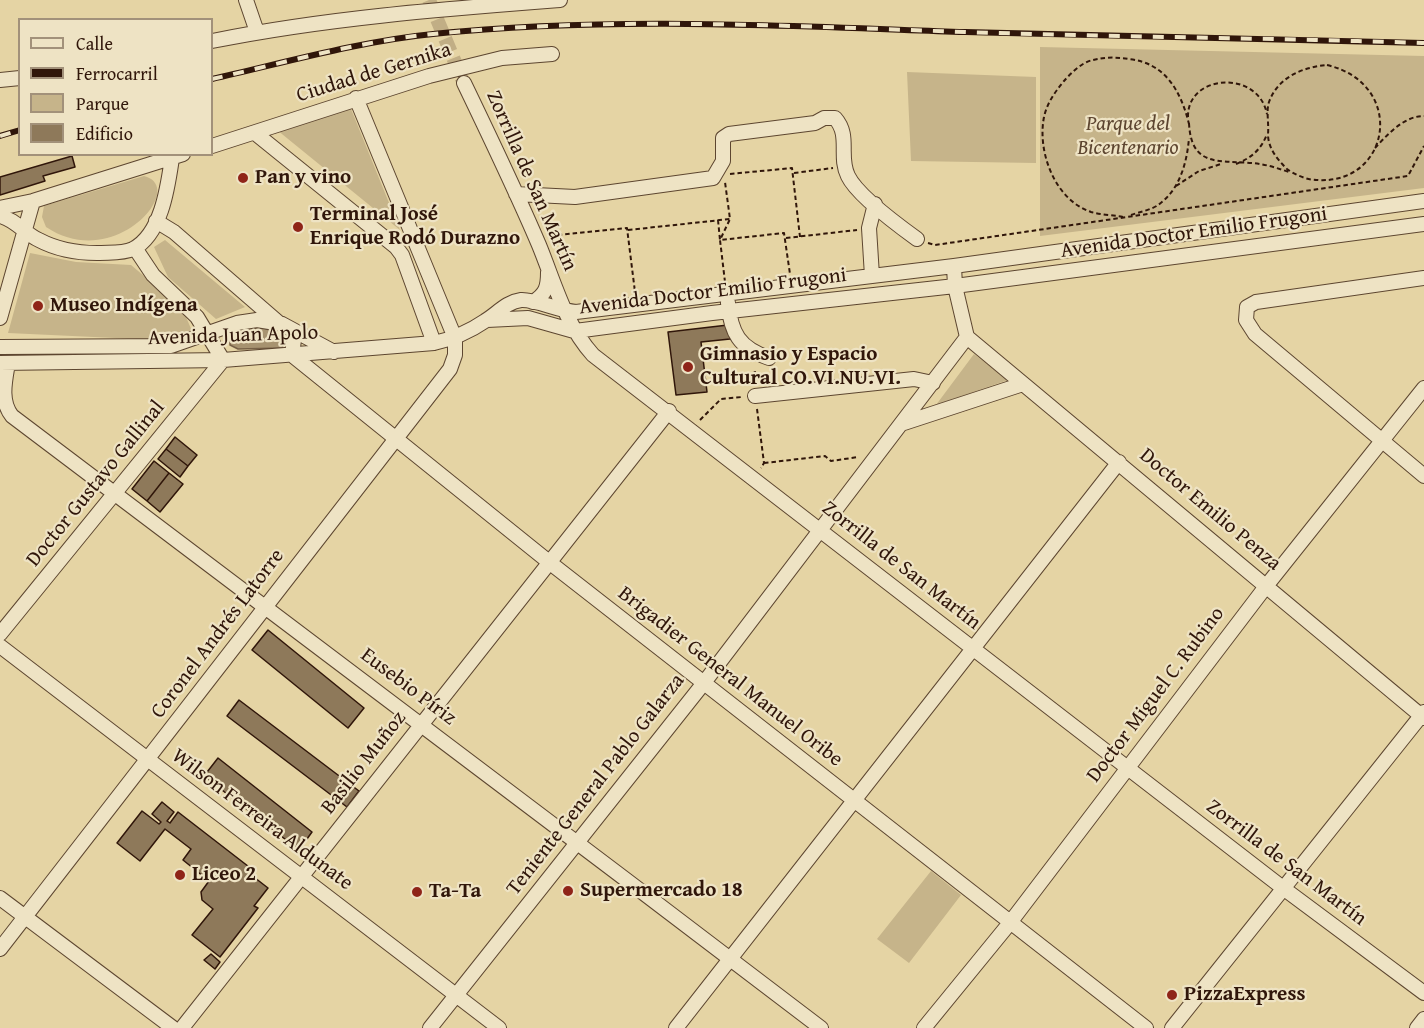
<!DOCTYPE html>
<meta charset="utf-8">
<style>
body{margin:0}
#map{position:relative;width:1424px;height:1028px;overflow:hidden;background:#e5d4a4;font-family:"Gentium Book Plus",serif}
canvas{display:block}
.legend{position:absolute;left:18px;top:18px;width:195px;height:138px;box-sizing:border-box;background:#eee3c4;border:2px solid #a2917a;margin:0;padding:8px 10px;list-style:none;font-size:18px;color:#30160a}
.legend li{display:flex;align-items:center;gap:12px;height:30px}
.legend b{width:30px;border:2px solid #a2917a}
</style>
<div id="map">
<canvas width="1424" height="1028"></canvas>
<ul class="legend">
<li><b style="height:8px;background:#eee3c4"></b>Calle</li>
<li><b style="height:8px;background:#30160a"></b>Ferrocarril</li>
<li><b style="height:16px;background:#c6b48a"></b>Parque</li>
<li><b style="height:16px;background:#8e795a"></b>Edificio</li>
</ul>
</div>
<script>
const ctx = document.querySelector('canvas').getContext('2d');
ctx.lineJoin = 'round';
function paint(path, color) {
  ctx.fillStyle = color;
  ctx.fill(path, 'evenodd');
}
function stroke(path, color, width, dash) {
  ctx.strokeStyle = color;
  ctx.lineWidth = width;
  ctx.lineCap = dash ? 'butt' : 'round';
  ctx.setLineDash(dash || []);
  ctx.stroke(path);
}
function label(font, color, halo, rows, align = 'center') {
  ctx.font = font + ' "Gentium Book Plus",serif';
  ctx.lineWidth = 4.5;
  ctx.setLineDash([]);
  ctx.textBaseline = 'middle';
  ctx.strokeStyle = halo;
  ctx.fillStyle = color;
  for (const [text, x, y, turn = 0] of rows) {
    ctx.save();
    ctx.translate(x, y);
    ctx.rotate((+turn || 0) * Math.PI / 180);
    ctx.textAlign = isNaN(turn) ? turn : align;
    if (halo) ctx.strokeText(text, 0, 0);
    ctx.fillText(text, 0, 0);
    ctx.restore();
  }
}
paint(new Path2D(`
 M1040,47L1424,56V188L1040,236Z
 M907,72L1036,77V163L911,161Z
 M351,109L400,230L277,130Z
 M144,176C188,187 115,273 46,227L42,217L44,206Z
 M165,240L245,307L216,319L168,277L154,247Z
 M30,253L76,262L131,265L175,302L186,317L192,331L158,340L8,333Z
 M974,354L1008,380L936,405Z
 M931,871L961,895L909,963L877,939Z`), '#c6b48a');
const water = new Path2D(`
 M264,328C274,331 278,334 284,342L282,348L238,349L230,345V338L248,329Z`);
paint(water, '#a79370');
stroke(water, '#776147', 1.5);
const building = new Path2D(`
 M72,156L75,167L43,176L45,181L0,195V177Z
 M728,325L730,339L701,342L707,392L676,395L668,332Z
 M175,437L197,455L188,466L166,449Z
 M166,449L188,466L180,477L158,459Z
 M154,461L169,473L147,501L132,489Z
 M169,473L183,484L160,512L147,501Z
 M268,630L364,708L348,728L252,650Z
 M239,700L359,791L347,807L227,716Z
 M218,758L312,832L299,850L204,776Z
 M162,802L174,812L167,821L170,823L178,812L253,870L250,874L268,888L254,906L258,908L220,957L192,935L213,909L202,900L201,892L209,881L183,860L191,849L165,829L140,861L117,843L142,811L159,824L161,822L152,814Z
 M211,954L220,962L215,969L204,960Z`);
paint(building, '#8e795a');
stroke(building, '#30160a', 1.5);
stroke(new Path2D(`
 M429,0L462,79`), '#c1ae85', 14, [14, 7]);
const minor = new Path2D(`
 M246,0L257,32
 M212,41C326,18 444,9 560,0
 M0,80L20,78
 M464,83C490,137 516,191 539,245C555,284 565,324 593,355L1283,888L1424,993
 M255,133L396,247L402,255L434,343
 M212,146L429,76L502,58L552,54
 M516,194L575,197L713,178L723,161V138L729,134L815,123L824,118H835C851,136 838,156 848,176C857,195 899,226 917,239
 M0,208L33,201L183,154
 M0,216C15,219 25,234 39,240C56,249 78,253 97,253C109,252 122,254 133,249C162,234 168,185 172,158
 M156,221L174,232L279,323
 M954,266L955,286L967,337
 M872,276L869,228L875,204
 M1424,278L1256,302L1247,307L1246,320L1255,334L1424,476
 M533,302C546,294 548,287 548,272
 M728,303C731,333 739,348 769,358
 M0,318L33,201
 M487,320L528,318L574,331L583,330L712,313L955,286L1424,224
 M295,332L292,355L549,562L1146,1028
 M967,337L1424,718
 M0,347L171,346L237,323L257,320L282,324L334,352
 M0,363L223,360L434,343C452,339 469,332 485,321C497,314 506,302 521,300C535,299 559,311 576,312L954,266L1424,201
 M8,363C5,381 0,401 12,416C282,619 552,823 821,1028
 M755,396L914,379L933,383
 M904,423L1023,384
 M0,634L223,360L197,317L153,275L135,248
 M0,646L499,1028
 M0,898L173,1028
 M0,949L450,369L455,355V338L356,98
 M182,1028L669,411
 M430,1028L703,684L967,337
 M676,1028L1119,462
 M924,1028L1009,924L1267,585L1424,388
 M1172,1028L1424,712
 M1417,1028L1424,1019`);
stroke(minor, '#5d4630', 16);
stroke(new Path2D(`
 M1327,65C1407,84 1391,185 1317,180C1307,180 1295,175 1287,169C1277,159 1268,148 1268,134C1269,124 1266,111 1269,102C1278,77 1303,67 1327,65Z
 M1188,117C1187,74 1258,69 1267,114
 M1189,123C1191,168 1220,160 1252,163C1265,164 1277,168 1289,172
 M1375,148C1388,134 1404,116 1424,116
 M1236,164C1251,158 1261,150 1267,134
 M794,173L833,168
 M730,174L792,168L800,237
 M1176,186L1199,171L1221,164
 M1131,215C1139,212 1151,210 1158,205C1180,190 1187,162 1189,138
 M1123,217C1113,215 1101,215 1091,212C1055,200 1037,152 1044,117C1047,103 1055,92 1064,81C1071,73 1082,62 1093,60C1105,57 1117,57 1129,59C1166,63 1181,92 1189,124
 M718,220L720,240L784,233L790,274
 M628,230L730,219
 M786,238L857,230
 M552,240L558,235L627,228L635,292
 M928,243L935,245L1408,176L1424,146
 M725,282L720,240L730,219L725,182
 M754,383L755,368
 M757,409L764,463L761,468
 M700,420L721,399L742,397
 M764,463L825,456L831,461L858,457`), '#30160a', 2, [4.5, 3]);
stroke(minor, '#eee3c4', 14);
const rail = new Path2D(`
 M212,79C283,63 361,41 433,34C610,16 788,26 965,32C1118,37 1271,38 1424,43
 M0,136L20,130`);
stroke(rail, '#30160a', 6);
stroke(rail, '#eee3c4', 4, [11]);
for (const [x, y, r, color] of [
 [243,178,6,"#8f2418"],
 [298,227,6,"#8f2418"],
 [38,306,6,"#8f2418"],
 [688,367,6,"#8f2418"],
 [180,875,6,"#8f2418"],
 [568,891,6,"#8f2418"],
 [417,892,6,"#8f2418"],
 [1172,995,6,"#8f2418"]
]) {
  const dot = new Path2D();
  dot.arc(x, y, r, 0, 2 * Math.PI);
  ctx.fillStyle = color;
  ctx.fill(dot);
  stroke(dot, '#eee3c4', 2);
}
label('21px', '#30160a', '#eee3c4', [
 ["Ciudad de Gernika",374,73,-17],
 ["Zorrilla de San Martín",531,181,66],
 ["Avenida Doctor Emilio Frugoni",1194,233,-8],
 ["Avenida Doctor Emilio Frugoni",713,292,-7],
 ["Avenida Juan Apolo",233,336,-2],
 ["Doctor Gustavo Gallinal",96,484,-51],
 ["Doctor Emilio Penza",1210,510,40],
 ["Zorrilla de San Martín",901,566,38],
 ["Coronel Andrés Latorre",218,634,-53],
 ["Brigadier General Manuel Oribe",730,677,38],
 ["Eusebio Píriz",408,687,37],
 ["Doctor Miguel C. Rubino",1156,695,-53],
 ["Basilio Muñoz",364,763,-52],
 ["Teniente General Pablo Galarza",596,785,-52],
 ["Wilson Ferreira Aldunate",262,820,37],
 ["Zorrilla de San Martín",1286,863,37]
]);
label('italic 21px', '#5d4530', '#eee3c4', [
 ["Parque del",1128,125],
 ["Bicentenario",1128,149]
]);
label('bold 21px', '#30160a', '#eee3c4', [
 ["Pan y vino",255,178],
 ["Terminal José",310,215],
 ["Enrique Rodó Durazno",310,239],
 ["Museo Indígena",50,306],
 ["Gimnasio y Espacio",700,355],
 ["Cultural CO.VI.NU.VI.",700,379],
 ["Liceo 2",192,875],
 ["Supermercado 18",580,891],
 ["Ta-Ta",429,892],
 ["PizzaExpress",1184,995]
], 'left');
</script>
